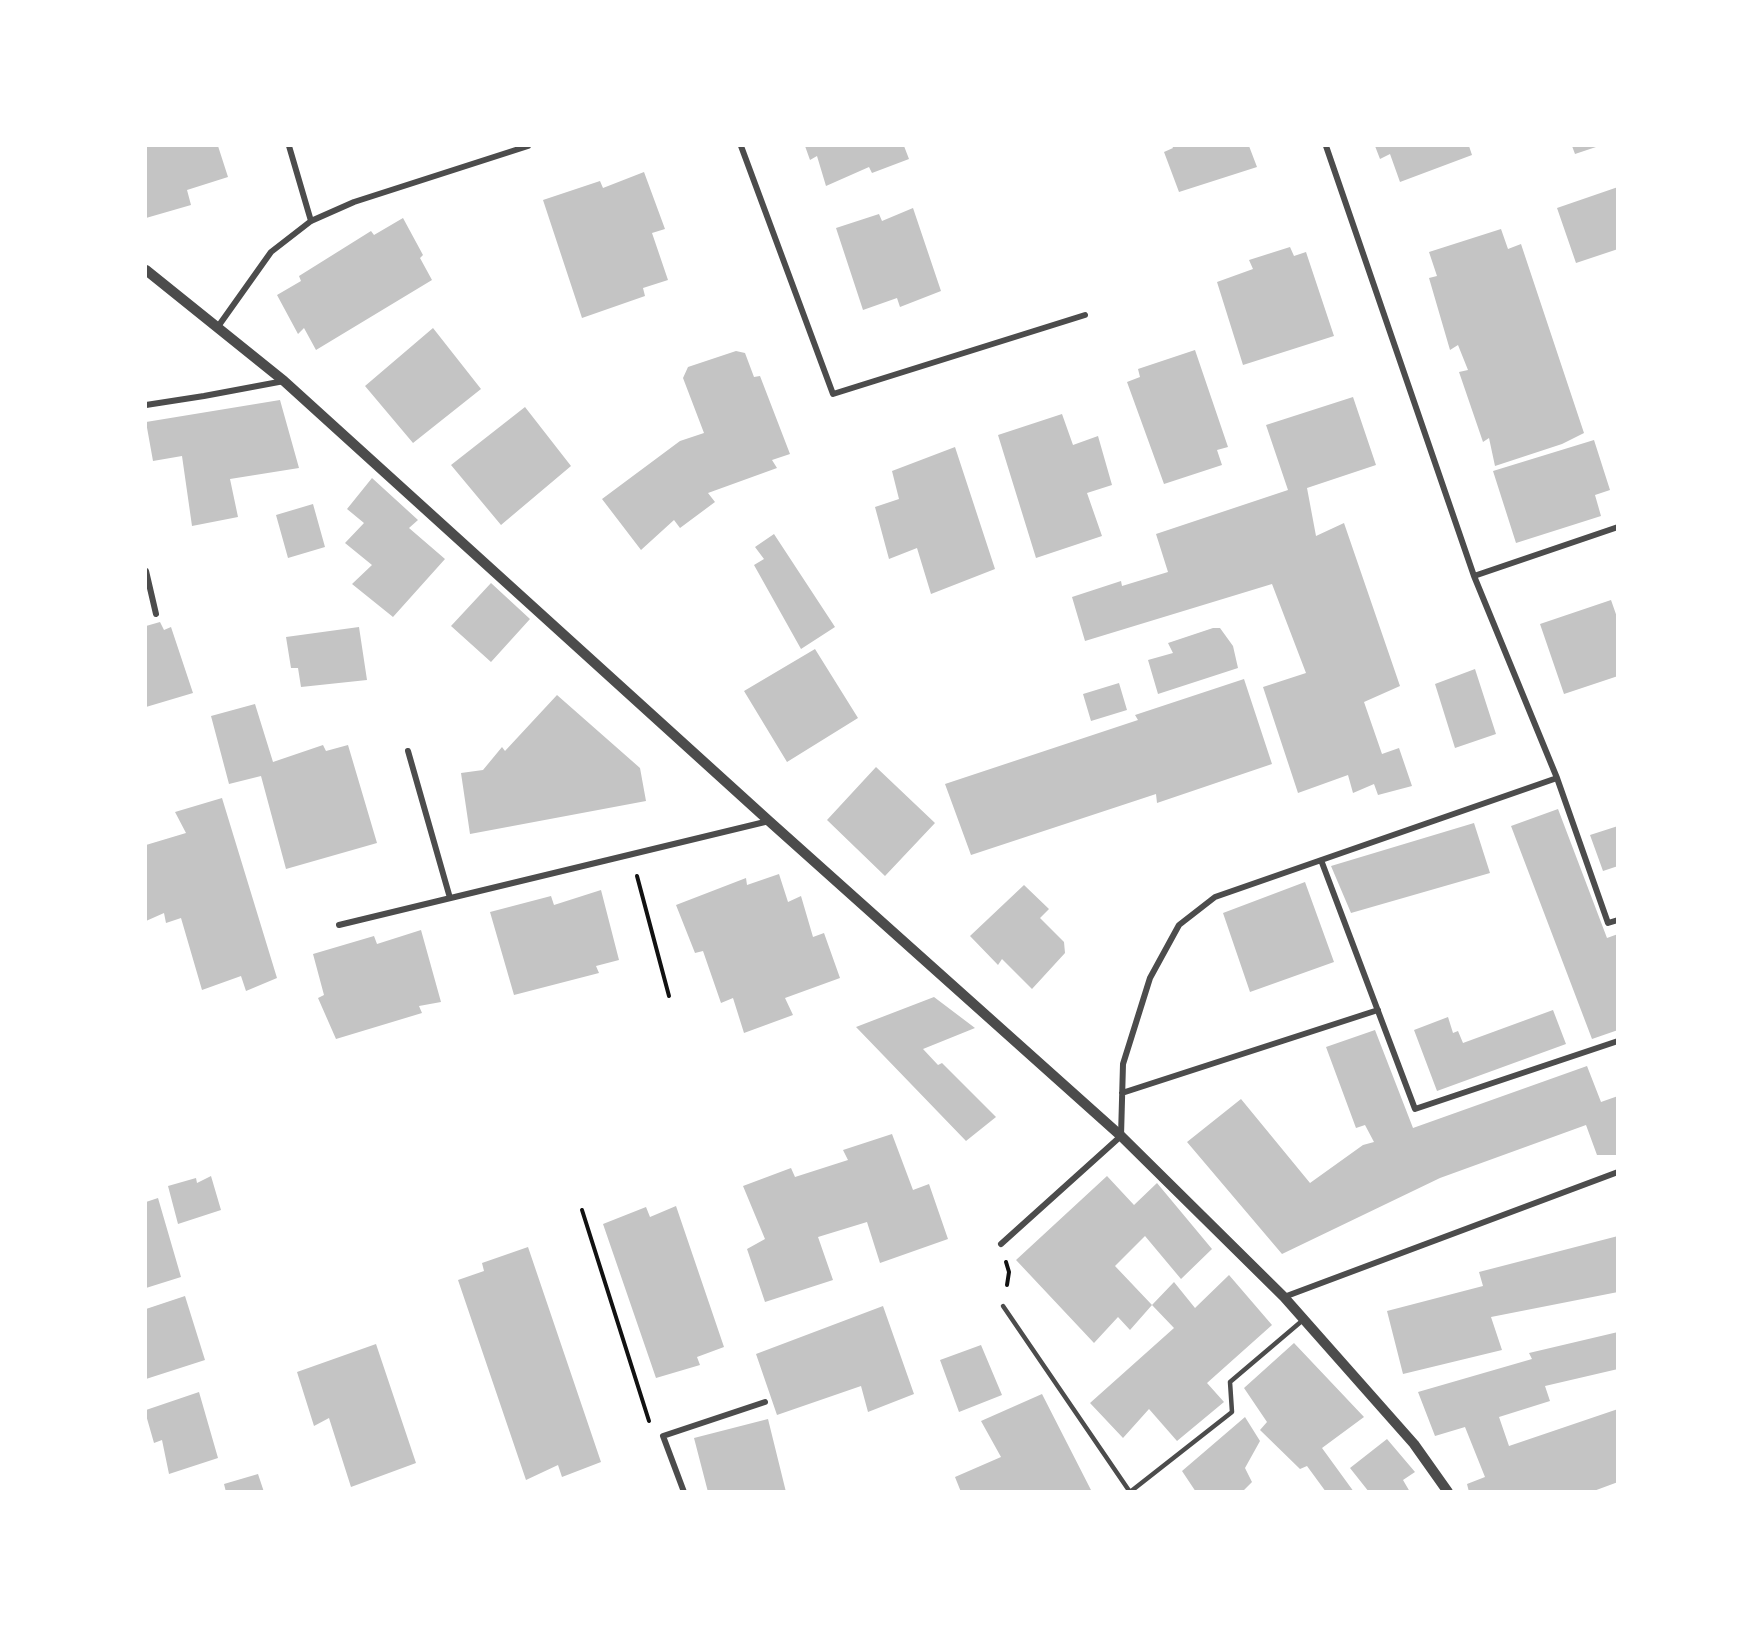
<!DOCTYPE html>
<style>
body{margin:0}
#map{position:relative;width:1763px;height:1637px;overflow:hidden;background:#fff;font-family:Montserrat,sans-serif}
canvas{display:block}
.frame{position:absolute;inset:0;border:147px solid #fff;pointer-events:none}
</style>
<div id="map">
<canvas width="1763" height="1637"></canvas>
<div class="frame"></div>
</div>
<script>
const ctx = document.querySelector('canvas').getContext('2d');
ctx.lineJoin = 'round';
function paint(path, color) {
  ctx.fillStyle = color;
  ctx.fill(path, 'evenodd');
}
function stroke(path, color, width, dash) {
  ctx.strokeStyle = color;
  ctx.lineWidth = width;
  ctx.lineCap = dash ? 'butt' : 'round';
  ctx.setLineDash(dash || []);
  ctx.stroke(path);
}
paint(new Path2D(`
 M146,146H218L228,177L187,190L191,205L146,218Z
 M805,146H904L909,159L872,173L869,167L826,186L817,156L810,160Z
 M1172,146H1249L1257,167L1179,192L1164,152L1173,148Z
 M1375,146H1469L1472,155L1400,182L1390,154L1380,159Z
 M1572,146H1599L1575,154Z
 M644,172L665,229L652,233L668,280L643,288L645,296L582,318L543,200L600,181L603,188Z
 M1618,187V249L1576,263L1557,208Z
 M913,208L941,291L900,307L897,298L863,310L836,228L879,214L882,221Z
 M403,218L423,255L420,258L432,280L316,350L304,328L298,334L277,295L301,281L299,276L371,231L374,235Z
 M1501,229L1508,249L1521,244L1584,433L1562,444L1495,466L1489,438L1483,442L1459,372L1468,370L1458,345L1450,350L1429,278L1437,276L1429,252Z
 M1290,247L1294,256L1306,252L1334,336L1243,365L1217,282L1253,269L1249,260Z
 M433,328L481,389L413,443L365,386Z
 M1195,350L1228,447L1217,450L1222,465L1164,484L1127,382L1140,377L1138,369Z
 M736,351L745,353L754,377L760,376L790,454L772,460L777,468L708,493L715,502L680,528L674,520L641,550L602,499L680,441L704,433L683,378L688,367Z
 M1353,397L1376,465L1307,488L1316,536L1344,523L1400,686L1364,702L1382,754L1399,748L1412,786L1378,795L1374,784L1353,793L1348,775L1298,793L1263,687L1306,673L1272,584L1085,641L1072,597L1121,581L1122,586L1168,572L1156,534L1288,490L1266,425Z
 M280,400L299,468L230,479L238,517L192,526L182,456L153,461L146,422Z
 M525,407L571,466L501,525L451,465Z
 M1062,414L1073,445L1098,436L1112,485L1087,493L1102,536L1036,558L998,435Z
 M1594,440L1610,490L1595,495L1601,516L1516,543L1493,471Z
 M955,447L995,569L931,594L917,548L889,559L875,507L899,499L892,471Z
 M372,478L418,520L409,528L445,559L393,617L352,584L372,565L345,543L364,523L347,509Z
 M313,504L325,547L288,558L276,515Z
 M774,534L835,627L801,649L754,565L764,559L755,547Z
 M491,583L530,619L491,662L451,626Z
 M1611,600L1618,620V676L1564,694L1540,624Z
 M160,622L164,630L171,627L193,693L146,707V626Z
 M359,627L367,680L301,687L298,668H291L286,637Z
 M1213,628H1220L1233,646L1238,668L1158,694L1148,660L1173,653L1168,643Z
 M815,649L858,718L787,762L744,691Z
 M1475,669L1496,734L1455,748L1435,684Z
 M1244,679L1272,764L1157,803L1156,794L971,855L945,784L1138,720L1135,715Z
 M1119,683L1127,710L1091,721L1083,694Z
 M557,695L640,768L646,801L470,834L461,773L483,770L502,747L505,751Z
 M255,704L273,762L323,745L326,751L348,745L377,843L286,869L261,776L229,784L211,716Z
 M876,767L935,823L885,876L827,820Z
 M222,798L277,978L246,991L241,976L202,990L181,918L166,923L164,913L146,921V845L186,833L175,812Z
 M1558,809L1607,938L1618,934V1030L1592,1039L1511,826Z
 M1474,823L1490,873L1351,913L1331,866Z
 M1618,826V866L1603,871L1590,835Z
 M779,874L788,902L801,896L813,937L824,933L840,978L785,998L793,1015L744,1033L733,998L721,1003L703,951L695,953L676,905L746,878L747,885Z
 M1305,882L1334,962L1250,992L1223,913Z
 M1024,885L1049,909L1040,918L1064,942L1065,953L1032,989L1002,959L998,965L970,936Z
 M601,890L619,960L596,966L599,973L514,995L490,912L551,896L554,905Z
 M421,930L441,1002L419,1006L422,1013L336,1039L318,998L324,995L313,954L374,936L377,944Z
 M934,997L975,1028L923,1049L938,1065L942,1063L996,1117L966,1141L856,1027Z
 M1553,1010L1566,1044L1437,1091L1414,1030L1448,1017L1453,1033L1458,1031L1463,1043Z
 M1375,1030L1413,1128L1587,1066L1601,1102L1618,1096V1155H1597L1586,1125L1440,1178L1282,1254L1187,1142L1241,1099L1310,1183L1363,1145L1374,1142L1365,1125L1356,1128L1326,1047Z
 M892,1134L913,1190L929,1184L948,1239L880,1263L867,1222L818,1237L833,1280L765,1302L747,1249L765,1239L743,1186L791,1168L795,1177L848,1160L843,1150Z
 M211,1176L221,1210L178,1224L168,1186L196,1178L197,1183Z
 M1107,1176L1134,1205L1157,1183L1212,1249L1181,1279L1145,1236L1115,1266L1152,1305L1130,1330L1118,1317L1094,1343L1016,1260Z
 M158,1198L181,1277L146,1288V1202Z
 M676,1206L724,1347L697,1357L700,1365L656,1378L603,1224L646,1207L650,1217Z
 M1618,1236V1292L1491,1317L1502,1350L1403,1374L1387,1311L1483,1286L1479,1272Z
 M528,1247L601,1462L562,1477L558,1465L526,1480L458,1280L484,1271L482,1263Z
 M1229,1275L1272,1325L1207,1383L1224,1402L1177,1441L1149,1409L1123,1438L1090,1403L1174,1328L1152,1305L1174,1282L1195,1308Z
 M185,1296L205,1360L146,1379V1309Z
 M883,1306L914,1394L868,1412L861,1386L777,1415L756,1354Z
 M1618,1332V1369L1545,1386L1550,1401L1499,1417L1509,1446L1618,1409V1482L1591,1492H1469L1467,1484L1485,1477L1465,1427L1435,1436L1418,1392L1532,1359L1529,1353Z
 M1294,1343L1364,1417L1322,1448L1354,1492H1326L1307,1466L1300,1469L1260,1430L1267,1422L1244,1388Z
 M376,1344L416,1463L351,1487L329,1418L314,1426L297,1372Z
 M981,1345L1002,1395L959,1412L940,1360Z
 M199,1392L218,1458L169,1474L162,1440L154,1443L146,1415V1410Z
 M1042,1394L1092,1492H961L955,1477L1001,1457L981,1421Z
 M1245,1417L1260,1441L1245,1468L1252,1482L1242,1492H1196L1182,1471Z
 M768,1419L786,1492H708L694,1438Z
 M1387,1439L1415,1472L1403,1480L1410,1492H1369L1350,1468Z
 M258,1474L264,1492H226L224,1484Z`), '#c4c4c4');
stroke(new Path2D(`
 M637,876L669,996
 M582,1210L649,1421
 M1006,1262L1009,1272L1007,1285`), '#111', 4);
stroke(new Path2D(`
 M1003,1306L1130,1492L1232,1412L1230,1382L1303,1320`), '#4c4c4c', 4.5);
stroke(new Path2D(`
 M289,146L311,221
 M741,146L833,394L1085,315
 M1326,146L1474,576L1557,778L1608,923L1618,920
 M217,328L271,252L311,221L354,202L528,146
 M146,405L204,396L284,381
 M146,571L156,614
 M1474,576L1618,527
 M408,751L450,898
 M1321,860L1415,1109L1618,1041
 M339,925L769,821
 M1122,1093L1378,1010
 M1001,1244L1121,1136L1123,1064L1150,978L1179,925L1215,897L1557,778
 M1284,1297L1618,1172
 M684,1492L663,1436L765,1402`), '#4c4c4c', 6);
stroke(new Path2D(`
 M146,270L284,381L769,821L1121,1136L1284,1297L1414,1444L1448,1492`), '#4c4c4c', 10);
</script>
